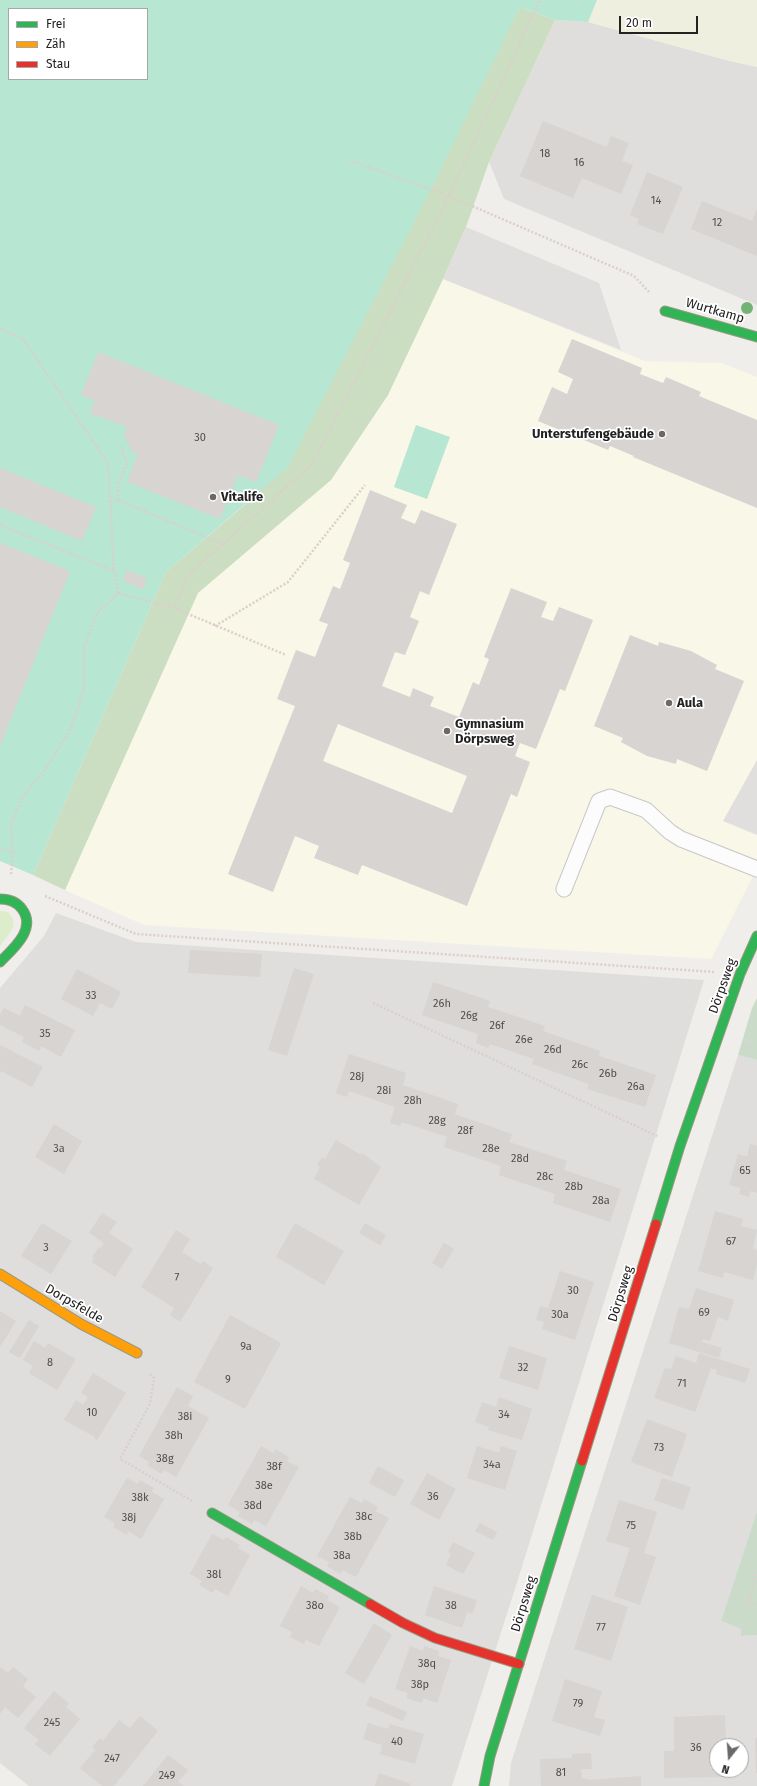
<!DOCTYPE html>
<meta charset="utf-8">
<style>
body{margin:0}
#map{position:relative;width:757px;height:1786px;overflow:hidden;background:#f0eeeb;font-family:"Fira Sans",sans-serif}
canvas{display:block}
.legend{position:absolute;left:8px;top:8px;width:140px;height:72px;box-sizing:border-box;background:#fff;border:1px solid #a7a7a7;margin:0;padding:5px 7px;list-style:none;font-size:12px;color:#222}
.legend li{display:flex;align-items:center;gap:8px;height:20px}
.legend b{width:20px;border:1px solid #a7a7a7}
.north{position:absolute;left:709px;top:1738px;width:40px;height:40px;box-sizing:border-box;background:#fff;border:1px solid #a7a7a7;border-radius:50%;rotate:197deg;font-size:11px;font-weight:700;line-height:16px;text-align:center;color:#222}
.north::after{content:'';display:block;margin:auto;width:14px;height:18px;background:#6a6968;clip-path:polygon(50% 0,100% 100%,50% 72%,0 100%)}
.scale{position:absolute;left:619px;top:16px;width:79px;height:18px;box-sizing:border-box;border:2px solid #222;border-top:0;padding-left:5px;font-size:12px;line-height:14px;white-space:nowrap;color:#222;-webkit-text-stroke:3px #fff;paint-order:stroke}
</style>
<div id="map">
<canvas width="757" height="1786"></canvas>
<ul class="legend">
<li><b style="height:5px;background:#30b455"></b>Frei</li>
<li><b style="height:5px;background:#ff9f0a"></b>Zäh</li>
<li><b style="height:5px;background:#e5322d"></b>Stau</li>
</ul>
<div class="north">N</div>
<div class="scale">20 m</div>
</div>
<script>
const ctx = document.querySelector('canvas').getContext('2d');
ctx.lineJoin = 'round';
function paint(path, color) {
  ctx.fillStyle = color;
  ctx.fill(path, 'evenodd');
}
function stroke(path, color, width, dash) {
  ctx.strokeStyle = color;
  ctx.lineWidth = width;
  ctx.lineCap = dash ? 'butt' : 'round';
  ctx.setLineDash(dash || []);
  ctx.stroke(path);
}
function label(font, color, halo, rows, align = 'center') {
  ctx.font = font + ' "Fira Sans",sans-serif';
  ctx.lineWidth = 3.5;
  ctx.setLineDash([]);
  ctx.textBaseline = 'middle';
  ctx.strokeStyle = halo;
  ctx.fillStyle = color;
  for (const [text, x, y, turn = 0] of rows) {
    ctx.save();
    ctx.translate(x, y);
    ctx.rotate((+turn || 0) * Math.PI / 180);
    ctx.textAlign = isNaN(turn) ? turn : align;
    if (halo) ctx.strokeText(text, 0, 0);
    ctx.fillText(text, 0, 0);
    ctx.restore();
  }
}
paint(new Path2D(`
 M555,20L588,22L730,61L757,67V305L504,199L489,162Z
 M56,913L136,942L704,980L520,1573L452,1786H29L0,1763V988L44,936Z
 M738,1055L757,1060V1511L721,1621L741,1629V1636L757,1635V1786H509L511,1763ZM717,1746H741V1770H717Z`), '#dfdedc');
paint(new Path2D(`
 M443,279L645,361L722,363L757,377V868L711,959L144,925L65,890L198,593L331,480L388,395Z`), '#f8f7e8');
paint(new Path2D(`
 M597,0H757V67L730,61L588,22Z`), '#efefdf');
paint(new Path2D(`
 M0,911L8,912C21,924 8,935 0,946Z`), '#ddeccb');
paint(new Path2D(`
 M520,7L555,20L489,162L466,227L443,279L388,395L331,480L198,593L65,890L33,875L166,572L248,502Z`), '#cbdec1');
paint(new Path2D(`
 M757,998V1060L738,1055L752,1008Z
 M757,1511V1635L741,1636V1629L721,1621Z`), '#cadbca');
paint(new Path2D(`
 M0,0H597L588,22L555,20L520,7L431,189L288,467L166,572L33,875L0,861ZM9,9H147V79H9Z
 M416,425L450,437L427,499L394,487Z`), '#b7e6d2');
paint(new Path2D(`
 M466,227L599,283L621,350L443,279Z
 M757,760V835L723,821Z`), '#e0dfde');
paint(new Path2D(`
 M543,121L607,147L611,136L629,143L622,161L633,165L621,194L582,178L573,198L520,176Z
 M647,172L683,187L663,234L637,224L639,219L630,215Z
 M702,201L752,221L757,209V256L691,229Z
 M572,339L642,368L640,374L663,383L666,377L701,392L699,396L757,420V508L633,457L634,456L610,446L608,450L538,421L552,387L567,394L573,379L558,372Z
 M98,352L279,425L256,482L238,475L220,519L127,482L138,453L132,452L124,434L127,427L89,413L95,401L81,395Z
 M0,468L96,507L82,541L0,507Z
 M370,490L407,505L401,518L415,524L421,510L457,524L429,595L420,591L410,617L419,621L405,655L395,652L382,686L410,697L413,688L434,697L430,706L459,717L473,682L479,685L489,659L484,657L511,588L547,602L541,617L553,621L559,607L593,620L565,691L560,689L536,749L520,743L515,756L530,762L517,797L511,794L467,906L362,865L358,875L314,858L319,846L295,836L273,892L228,874L295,706L277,699L296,650L315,657L328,624L319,621L333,586L340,589L350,563L343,560ZM338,724L467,776L452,813L323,761Z
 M0,543L70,571L0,746Z
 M127,570L147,578L143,589L123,581Z
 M630,635L658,646L659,642L691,651L717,665L715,669L744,681L707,771L677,759L676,764L647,756L621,742L623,738L594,726Z
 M190,950L262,954L260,977L188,973Z
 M294,968L314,974L287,1056L268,1050Z
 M77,969L121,992L112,1009L100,1003L93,1016L61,999Z
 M433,982L490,1001L488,1007L545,1026L543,1031L600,1051L599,1056L656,1075L645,1107L587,1089L589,1084L532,1064L534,1059L490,1044L488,1048L476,1043L478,1034L422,1015Z
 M25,1005L75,1030L61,1057L41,1046L39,1051L22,1042L24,1037L0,1025V1015L4,1008L20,1016Z
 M0,1045L43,1067L32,1087L1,1071L0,1074Z
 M349,1054L406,1073L403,1085L458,1104L455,1114L512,1134L509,1142L567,1161L564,1170L621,1189L610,1222L553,1203L555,1194L499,1175L501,1166L444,1147L447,1137L402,1122L400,1126L390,1123L395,1107L349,1091L347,1097L336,1093Z
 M54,1124L82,1141L64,1174L35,1157Z
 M336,1140L361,1155L362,1153L381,1167L359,1205L314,1179L320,1167L317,1165L322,1157L325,1159Z
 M750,1144L757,1146V1193L750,1191L749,1197L739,1194L741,1188L729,1185L738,1154L747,1157Z
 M715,1211L743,1219L741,1226L757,1230L753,1248L757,1250V1265L753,1280L724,1272L723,1278L698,1271Z
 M102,1213L117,1222L109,1233L133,1249L115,1277L92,1262L94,1259L92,1257L99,1247L101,1248L104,1243L89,1233Z
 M42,1223L72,1241L51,1274L21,1256Z
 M295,1223L344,1251L324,1285L276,1257Z
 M365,1223L386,1235L380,1245L359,1233Z
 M176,1230L190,1239L182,1252L201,1264L203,1261L213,1268L180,1322L170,1315L174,1308L141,1287Z
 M444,1243L454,1249L442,1269L432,1263Z
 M560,1271L594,1282L575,1340L542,1329L544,1322L536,1320L540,1306L548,1308Z
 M696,1288L734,1300L728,1321L718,1317L710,1341L703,1339L702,1342L722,1348L719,1358L669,1343L679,1307L689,1309Z
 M0,1311L16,1321L0,1347Z
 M230,1315L281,1343L245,1409L194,1382Z
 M29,1320L39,1326L20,1358L9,1352Z
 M34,1341L45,1348L48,1343L76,1359L57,1390L29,1373L33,1366L23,1360Z
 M509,1346L547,1358L538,1390L499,1378Z
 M699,1353L750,1369L745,1383L716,1374L717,1370L711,1368L695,1412L654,1398L665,1368L671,1369L676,1356L696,1363Z
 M93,1373L126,1393L97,1440L94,1439L95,1437L64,1420L76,1400L83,1405L88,1397L81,1393Z
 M177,1387L193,1396L188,1406L209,1418L176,1477L164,1470L162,1474L148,1466L149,1462L139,1456Z
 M499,1397L532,1409L522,1440L488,1430L489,1427L475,1422L482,1402L496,1407Z
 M647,1419L687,1434L672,1477L631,1462Z
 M261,1446L273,1453L275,1449L289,1457L287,1461L299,1467L266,1526L254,1520L252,1524L238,1516L240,1512L228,1505Z
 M477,1446L499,1453L501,1446L517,1451L505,1490L467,1478Z
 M378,1466L404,1480L395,1497L369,1483Z
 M427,1473L456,1489L439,1520L410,1504Z
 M127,1478L138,1484L140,1480L154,1488L152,1492L164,1499L141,1539L129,1531L127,1535L113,1527L115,1523L104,1517Z
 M662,1478L691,1487L683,1510L654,1500Z
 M350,1497L362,1503L364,1499L378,1507L375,1511L389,1518L356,1577L343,1570L340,1574L327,1566L329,1562L317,1556Z
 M619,1500L657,1512L644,1553L656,1557L640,1605L614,1596L630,1548L606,1541Z
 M480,1523L497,1532L493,1540L475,1531Z
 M212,1534L224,1540L226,1537L240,1545L238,1548L250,1555L228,1596L215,1589L213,1593L199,1585L202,1581L190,1574Z
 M453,1542L475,1553L463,1574L446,1565L451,1554L448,1552Z
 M301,1586L313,1593L315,1589L329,1596L327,1600L340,1607L319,1646L306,1640L304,1644L290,1637L292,1632L280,1626Z
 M434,1586L477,1600L472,1614L467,1612L462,1628L425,1615Z
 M592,1595L628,1607L611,1661L574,1649Z
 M374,1623L392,1635L364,1684L345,1673Z
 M410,1646L423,1651L424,1646L439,1651L438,1656L451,1660L437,1703L423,1698L422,1703L406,1698L408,1693L395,1689Z
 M0,1667L8,1673L13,1667L28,1679L23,1686L36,1697L18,1718L5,1707L0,1714Z
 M565,1679L602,1691L594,1717L605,1720L600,1736L552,1721Z
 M54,1691L69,1703L66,1707L80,1719L50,1756L35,1744L39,1740L24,1728Z
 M370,1696L407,1712L403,1721L366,1705Z
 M725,1715L726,1746H717V1770H727V1777L664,1778V1751H674V1717Z
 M140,1716L158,1731L114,1786H102L80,1768L95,1750L92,1747L100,1738L103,1741L119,1720L130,1728Z
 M368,1723L388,1729L390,1724L424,1734L415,1764L380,1754L382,1745L363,1739Z
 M755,1738H757V1773H756Z
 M591,1753L592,1769H581L582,1778L590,1780L641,1776V1786H541L540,1759L572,1758V1754Z
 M168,1755L188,1770L178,1782L184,1786H143Z
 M379,1773L411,1784L410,1786H375Z`), '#d7d4d2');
const lane = new Path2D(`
 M564,889L599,801L610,797L646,810L670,832L681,839L757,869`);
const fast = new Path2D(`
 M665,311L757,337
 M0,899C9,899 17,902 22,909C37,929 13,949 0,962
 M656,1224L680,1146L740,974L757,936
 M212,1513L370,1604
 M484,1786L490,1756L582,1461`);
const slow = new Path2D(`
 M0,1274L81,1324L137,1353`);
const jam = new Path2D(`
 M582,1461L656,1224
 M370,1604L403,1623L435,1638L519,1664`);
stroke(lane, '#c9c8c7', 17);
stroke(fast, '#999a82', 11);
stroke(slow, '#999a82', 11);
stroke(jam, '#999a82', 11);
stroke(new Path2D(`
 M349,160L449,196L634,276L649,292
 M0,329L23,339L108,463L114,571L118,593L97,613L84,647V689L71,729L45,770L23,796L11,824L13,853L0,848
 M118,500V485L127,463L121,446
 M110,501L118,500L223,544
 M0,525L114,571
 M118,593L174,608L286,655
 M174,608L188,575L313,463L449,196L540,0
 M215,626L288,582L365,485
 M11,874L13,853
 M45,896L136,934L715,972
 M373,1003L657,1136
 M742,1044L757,1048
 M150,1374L154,1378L150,1404L120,1459L192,1501
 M757,1574L748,1604H757`), '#dccecd', 2.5, [2, 2]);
stroke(lane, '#fdfcfc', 15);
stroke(fast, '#30b455', 9);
stroke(slow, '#ff9f0a', 9);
stroke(jam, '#e5322d', 9);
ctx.fillStyle = '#73b476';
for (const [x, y] of [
 [747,308]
]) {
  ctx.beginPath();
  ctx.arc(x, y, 6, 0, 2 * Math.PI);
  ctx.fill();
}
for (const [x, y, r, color] of [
 [662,434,4,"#6a6968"],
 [213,497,4,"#6a6968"],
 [669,703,4,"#6a6968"],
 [447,731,4,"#6a6968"]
]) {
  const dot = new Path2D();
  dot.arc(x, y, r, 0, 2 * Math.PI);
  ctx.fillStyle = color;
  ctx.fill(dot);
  stroke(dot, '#fff', 1.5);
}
label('11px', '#4f4e4e', null, [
 ["18",545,154],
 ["16",579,163],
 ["14",656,201],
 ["12",717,223],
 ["30",200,438],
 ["33",91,996],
 ["26h",442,1004],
 ["26g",469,1016],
 ["26f",497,1026],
 ["35",45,1034],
 ["26e",524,1040],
 ["26d",553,1050],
 ["26c",580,1065],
 ["26b",608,1074],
 ["28j",357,1077],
 ["26a",636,1087],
 ["28i",384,1091],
 ["28h",413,1101],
 ["28g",437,1121],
 ["28f",465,1131],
 ["3a",59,1149],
 ["28e",491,1149],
 ["28d",520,1159],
 ["65",745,1171],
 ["28c",545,1177],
 ["28b",574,1187],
 ["28a",601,1201],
 ["67",731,1242],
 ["3",46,1248],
 ["7",177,1278],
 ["30",573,1291],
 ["69",704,1313],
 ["30a",560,1315],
 ["9a",246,1347],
 ["8",50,1363],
 ["32",523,1368],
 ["9",228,1380],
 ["71",682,1384],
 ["10",92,1413],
 ["34",504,1415],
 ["38i",185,1417],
 ["38h",174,1436],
 ["73",659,1448],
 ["38g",165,1459],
 ["34a",492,1465],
 ["38f",274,1467],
 ["38e",264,1486],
 ["36",433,1497],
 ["38k",140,1498],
 ["38d",253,1506],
 ["38c",364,1517],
 ["38j",129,1518],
 ["75",631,1526],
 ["38b",353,1537],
 ["38a",342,1556],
 ["38l",214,1575],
 ["38o",315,1606],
 ["38",451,1606],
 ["77",601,1628],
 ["38q",427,1664],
 ["38p",420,1685],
 ["79",578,1704],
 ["245",52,1723],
 ["40",397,1742],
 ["36",696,1748],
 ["247",112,1759],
 ["81",561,1773],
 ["249",167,1776]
]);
label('13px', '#222', '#fff', [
 ["Wurtkamp",715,311,16],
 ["Dörpsweg",723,986,-70],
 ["Dörpsweg",621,1294,-73],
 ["Dorpsfelde",74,1304,30],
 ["Dörpsweg",524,1604,-73]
]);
label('bold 13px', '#222', '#fff', [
 ["Unterstufengebäude",654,434,"right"],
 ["Vitalife",221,497],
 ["Aula",677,703],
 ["Gymnasium",455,724],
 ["Dörpsweg",455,739]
], 'left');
</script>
